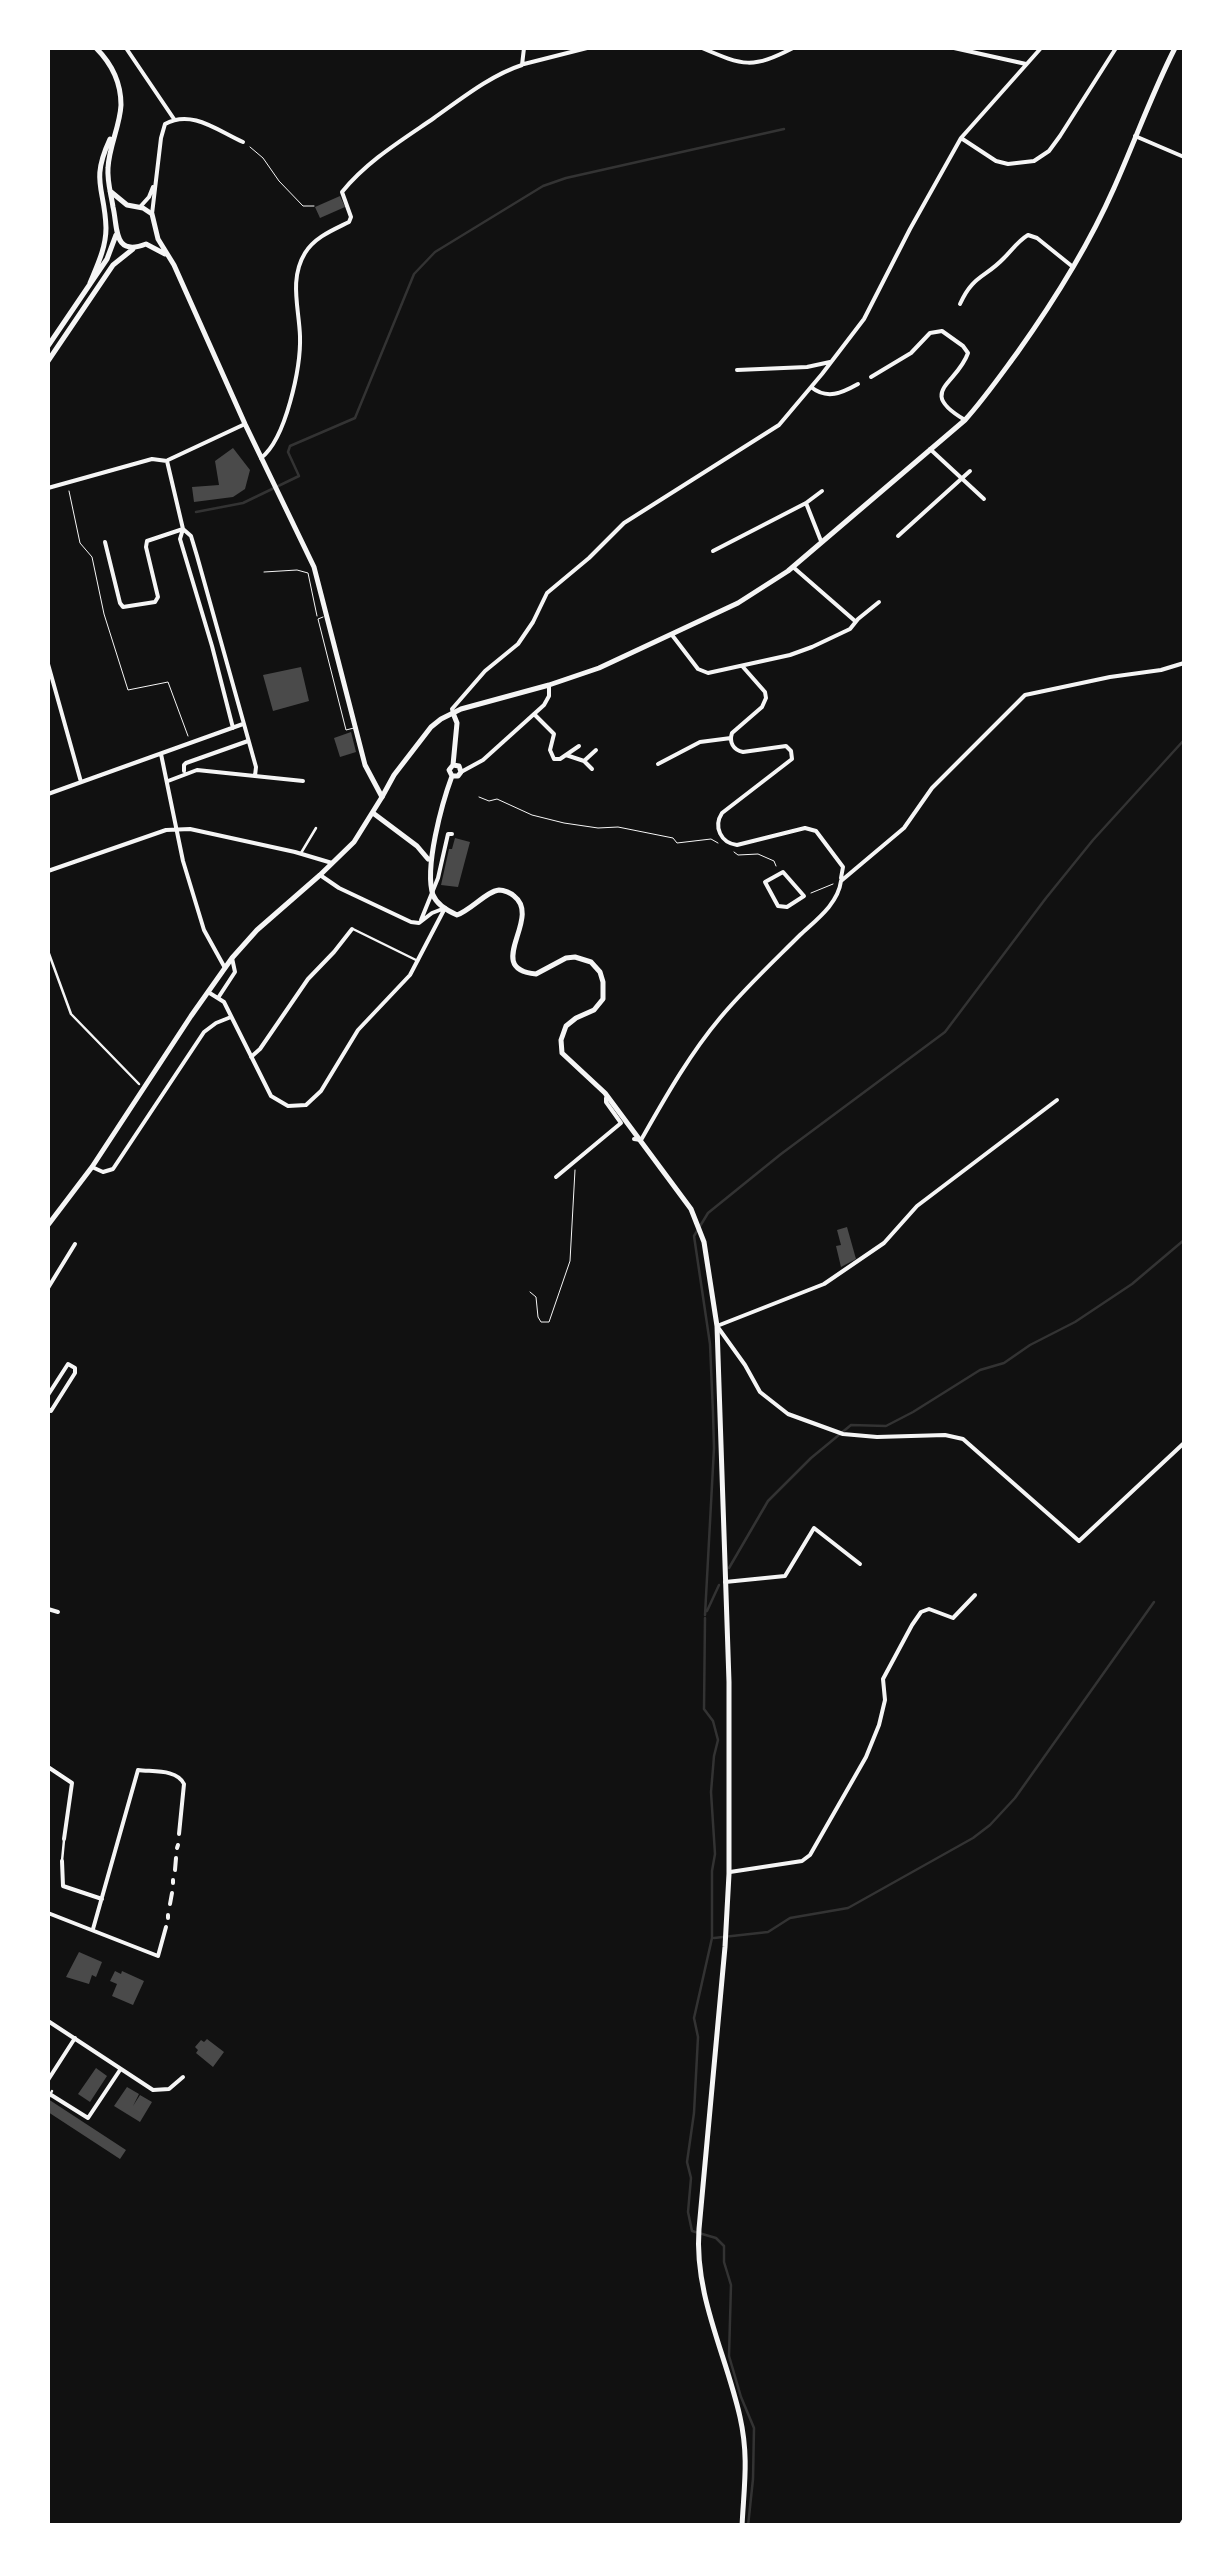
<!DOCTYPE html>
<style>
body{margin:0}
#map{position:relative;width:1232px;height:2573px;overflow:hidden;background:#111;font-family:"Fira Sans",sans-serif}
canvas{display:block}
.frame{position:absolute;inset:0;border:50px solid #fff;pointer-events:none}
</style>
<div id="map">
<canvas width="1232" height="2573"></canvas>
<div class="frame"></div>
</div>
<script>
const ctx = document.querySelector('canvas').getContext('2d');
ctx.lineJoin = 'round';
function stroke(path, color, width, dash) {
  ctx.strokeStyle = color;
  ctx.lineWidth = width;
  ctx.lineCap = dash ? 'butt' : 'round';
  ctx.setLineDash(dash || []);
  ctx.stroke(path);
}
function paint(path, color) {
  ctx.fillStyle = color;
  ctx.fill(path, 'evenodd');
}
stroke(new Path2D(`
 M196,512L243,503L299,476L288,452L290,446L355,418L414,274L435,252L543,186L566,178L784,129
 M729,1568L768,1501L811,1458L851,1425L886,1426L913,1412L980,1370L1004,1363L1030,1345L1075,1322L1132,1284L1184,1240
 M707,1611L719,1585
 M705,1615L714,1448L713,1413L710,1344L694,1236L708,1213L781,1154L945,1032L1046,898L1093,840L1184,740
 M705,1618L704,1709L713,1721L718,1740L714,1756L711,1792L715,1854L712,1871V1938L694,2018L698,2037L694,2113L687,2162L691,2178L688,2212L692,2231L716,2238L724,2246V2262L731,2285L729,2356L741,2397L754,2428L753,2479L748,2526
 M714,1938L768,1932L790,1918L848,1908L973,1838L990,1825L1015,1798L1154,1602`), '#333', 2.5);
paint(new Path2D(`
 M340,196L345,207L320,218L315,207Z
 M233,448L250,470L245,489L233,497L194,502L192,487L219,485L215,461Z
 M301,667L309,701L273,711L263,675Z
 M351,732L356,752L340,757L334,738Z
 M455,838L470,842L458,887L441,885L449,849H452Z
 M847,1227L856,1259L841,1267L836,1246L841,1245L837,1230Z
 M79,1952L102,1962L96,1977L92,1975L89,1984L66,1977Z
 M115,1971L121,1974L122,1971L144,1981L133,2005L112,1996L117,1984L110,1981Z
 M207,2039L224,2052L213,2067L196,2053L198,2050L195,2047L201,2040L204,2042Z
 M96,2068L107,2076L90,2102L78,2094Z
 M127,2087L139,2094L133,2106L140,2095L152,2102L140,2122L114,2106Z
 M48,2099L126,2150L120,2159L48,2112Z`), '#4a4a4a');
stroke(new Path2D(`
 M250,147L263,158L279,181L303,206H314
 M69,491L80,543L92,557L104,614L128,690L168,682L188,736
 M479,797L489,801L497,799L532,815L564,823L598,828L618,827L673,838L677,843L711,839L718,843
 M734,852L738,855L758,854L774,861L776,866
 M811,893L833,884
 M530,1292L536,1297L538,1317L541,1322H549L570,1261L575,1170`), '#f5f5f5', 1);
stroke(new Path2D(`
 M264,572L297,570L308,573L317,616
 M323,617L318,619L346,730L354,728`), '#f5f5f5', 1);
stroke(new Path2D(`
 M301,853L316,828
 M353,929L418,961
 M48,951L71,1014L139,1084
 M62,1861L64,1840
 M49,2097L52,2091`), '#f5f5f5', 2.5);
stroke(new Path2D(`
 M126,48L174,119
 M702,48C744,66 752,69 793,48
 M954,48L1026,64
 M524,64L587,48
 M1135,136L1184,157
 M961,138L996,161L1008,164L1034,161L1049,151L1060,136L1116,48
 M140,207L149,197L153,187
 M152,214L161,138L165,124C192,109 218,131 243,142
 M960,304C973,275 985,278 1004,258C1012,250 1018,241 1028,235L1037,238L1073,267
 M737,370L807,367L830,362
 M871,377L911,353L930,333L942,331L963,346L968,353C957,385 916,391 965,420
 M811,387C827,400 842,393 858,384
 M930,449L984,499
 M261,458C286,439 301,367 300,336C299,308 289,279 305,253C315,237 333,230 349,222L351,217L342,192C367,161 402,140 434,118C461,99 491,75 522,65L524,48
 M168,460L245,424
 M167,461L183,529L180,539L212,646L233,728
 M48,488L152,459L167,461
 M806,503L822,491
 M183,529L191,536L197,556L256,767L255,776
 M898,536L970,471
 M105,542L120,603L123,607L155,602L158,597L146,547L147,541L183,529
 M713,551L806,503L821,541
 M793,567L855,621
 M672,635L698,669L708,673L790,655L812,647L850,629L858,619L879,602
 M48,664L81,782
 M743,667L765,692L766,698L762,707L732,733C729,742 733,750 743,752L786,746L791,751L792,759L722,813C713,827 721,843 737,845L805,828L816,831L843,867L841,878
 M453,713L452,709L485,671L518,644L533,622L547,593L589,558L624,523L779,425L822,374L864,319L910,229L961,138L1041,48
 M534,714L554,734L550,750L554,759H560L579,746
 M161,754L183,861L204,930L225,968
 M566,755L584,761L596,750
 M584,761L592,769
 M658,764L700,742L731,738
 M184,771V765L186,763L248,741
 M461,772L483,760L544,705L549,696V685
 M168,781L197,770L303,781
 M48,794L243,724
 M48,871L166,830L190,829L295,852L332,863
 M783,872L804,896L787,907L778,906L765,882Z
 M320,875L339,888L411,922L419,923L432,913L445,908
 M421,920L438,878L448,834H452
 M208,992L224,1002L271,1096L288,1106L306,1105L321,1091L358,1030L410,975L445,908
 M218,998L235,972L232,958
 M251,1057L260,1049L308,979L334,952L352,929
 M1057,1100L917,1206L884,1243L824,1284L717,1326L745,1365L760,1392L788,1414L843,1434L877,1437L945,1435L963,1439L1079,1541L1184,1443
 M634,1139L641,1140C665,1098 689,1055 720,1018C745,988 773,962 800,935C816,920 838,904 841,881L904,828L932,788L1025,695L1110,677L1161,670L1184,663
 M92,1167L103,1172L113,1169L204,1032L216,1023L231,1017
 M556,1177L621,1123L606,1102V1098
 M48,1288L75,1244
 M48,1395L68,1364L75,1368V1373L51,1411L48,1409
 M725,1582L785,1576L814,1528L860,1564
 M48,1609L58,1612
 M48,1767L72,1783L64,1839
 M177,1848L178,1845
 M62,1861L63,1886L102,1899
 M175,1870L176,1858
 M730,1872L802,1861L810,1855L866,1757L879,1725L885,1700L883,1679L912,1625L921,1612L929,1609L953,1618L975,1595
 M173,1883V1880
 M170,1904L172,1893
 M48,1913L158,1956L166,1927
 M168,1918V1915
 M93,1929L138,1770C153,1772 177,1769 184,1784L179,1834
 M48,2021L153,2090L169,2089L183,2077
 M48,2080L75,2038
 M48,2093L88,2118L120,2070
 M1180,2526L1184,2520`), '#f5f5f5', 4);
stroke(new Path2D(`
 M453,713L457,723L453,765L449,770L452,776C442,803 424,868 433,895C437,905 448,911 457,915C471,910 487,891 499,890C504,890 511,893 514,896C543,918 482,969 536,974L566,958L575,957L591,962L600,972L603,982V999L594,1010L576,1018L566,1026L561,1040L562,1053L605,1093L691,1209L704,1242L717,1326L729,1682V1874L725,1947L699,2229C694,2295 726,2354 740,2417C749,2457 744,2486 742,2526
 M452,776H458L461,772L459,766L453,765
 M373,813L417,846L428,859
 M48,1225L92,1167L191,1016L232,958L257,930L320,875L354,842L382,797`), '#f5f5f5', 5);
stroke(new Path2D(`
 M96,48C111,63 121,83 121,105C120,126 109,146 108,168C107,181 111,194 113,207C118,228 113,257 146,244L165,254
 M110,191L127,205L143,208L152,214L158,239L174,265L245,424L314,567L365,765L382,797L394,775L431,727L441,719L461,709L549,685L599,668L738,603L788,571L965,420C984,399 1000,376 1017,353C1054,301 1088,247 1114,188C1135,141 1152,93 1175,48
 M90,283C97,266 106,248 106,228C105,188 90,182 110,139
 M48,346L107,259L116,235
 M48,361L113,265L133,249`), '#f5f5f5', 5);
</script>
